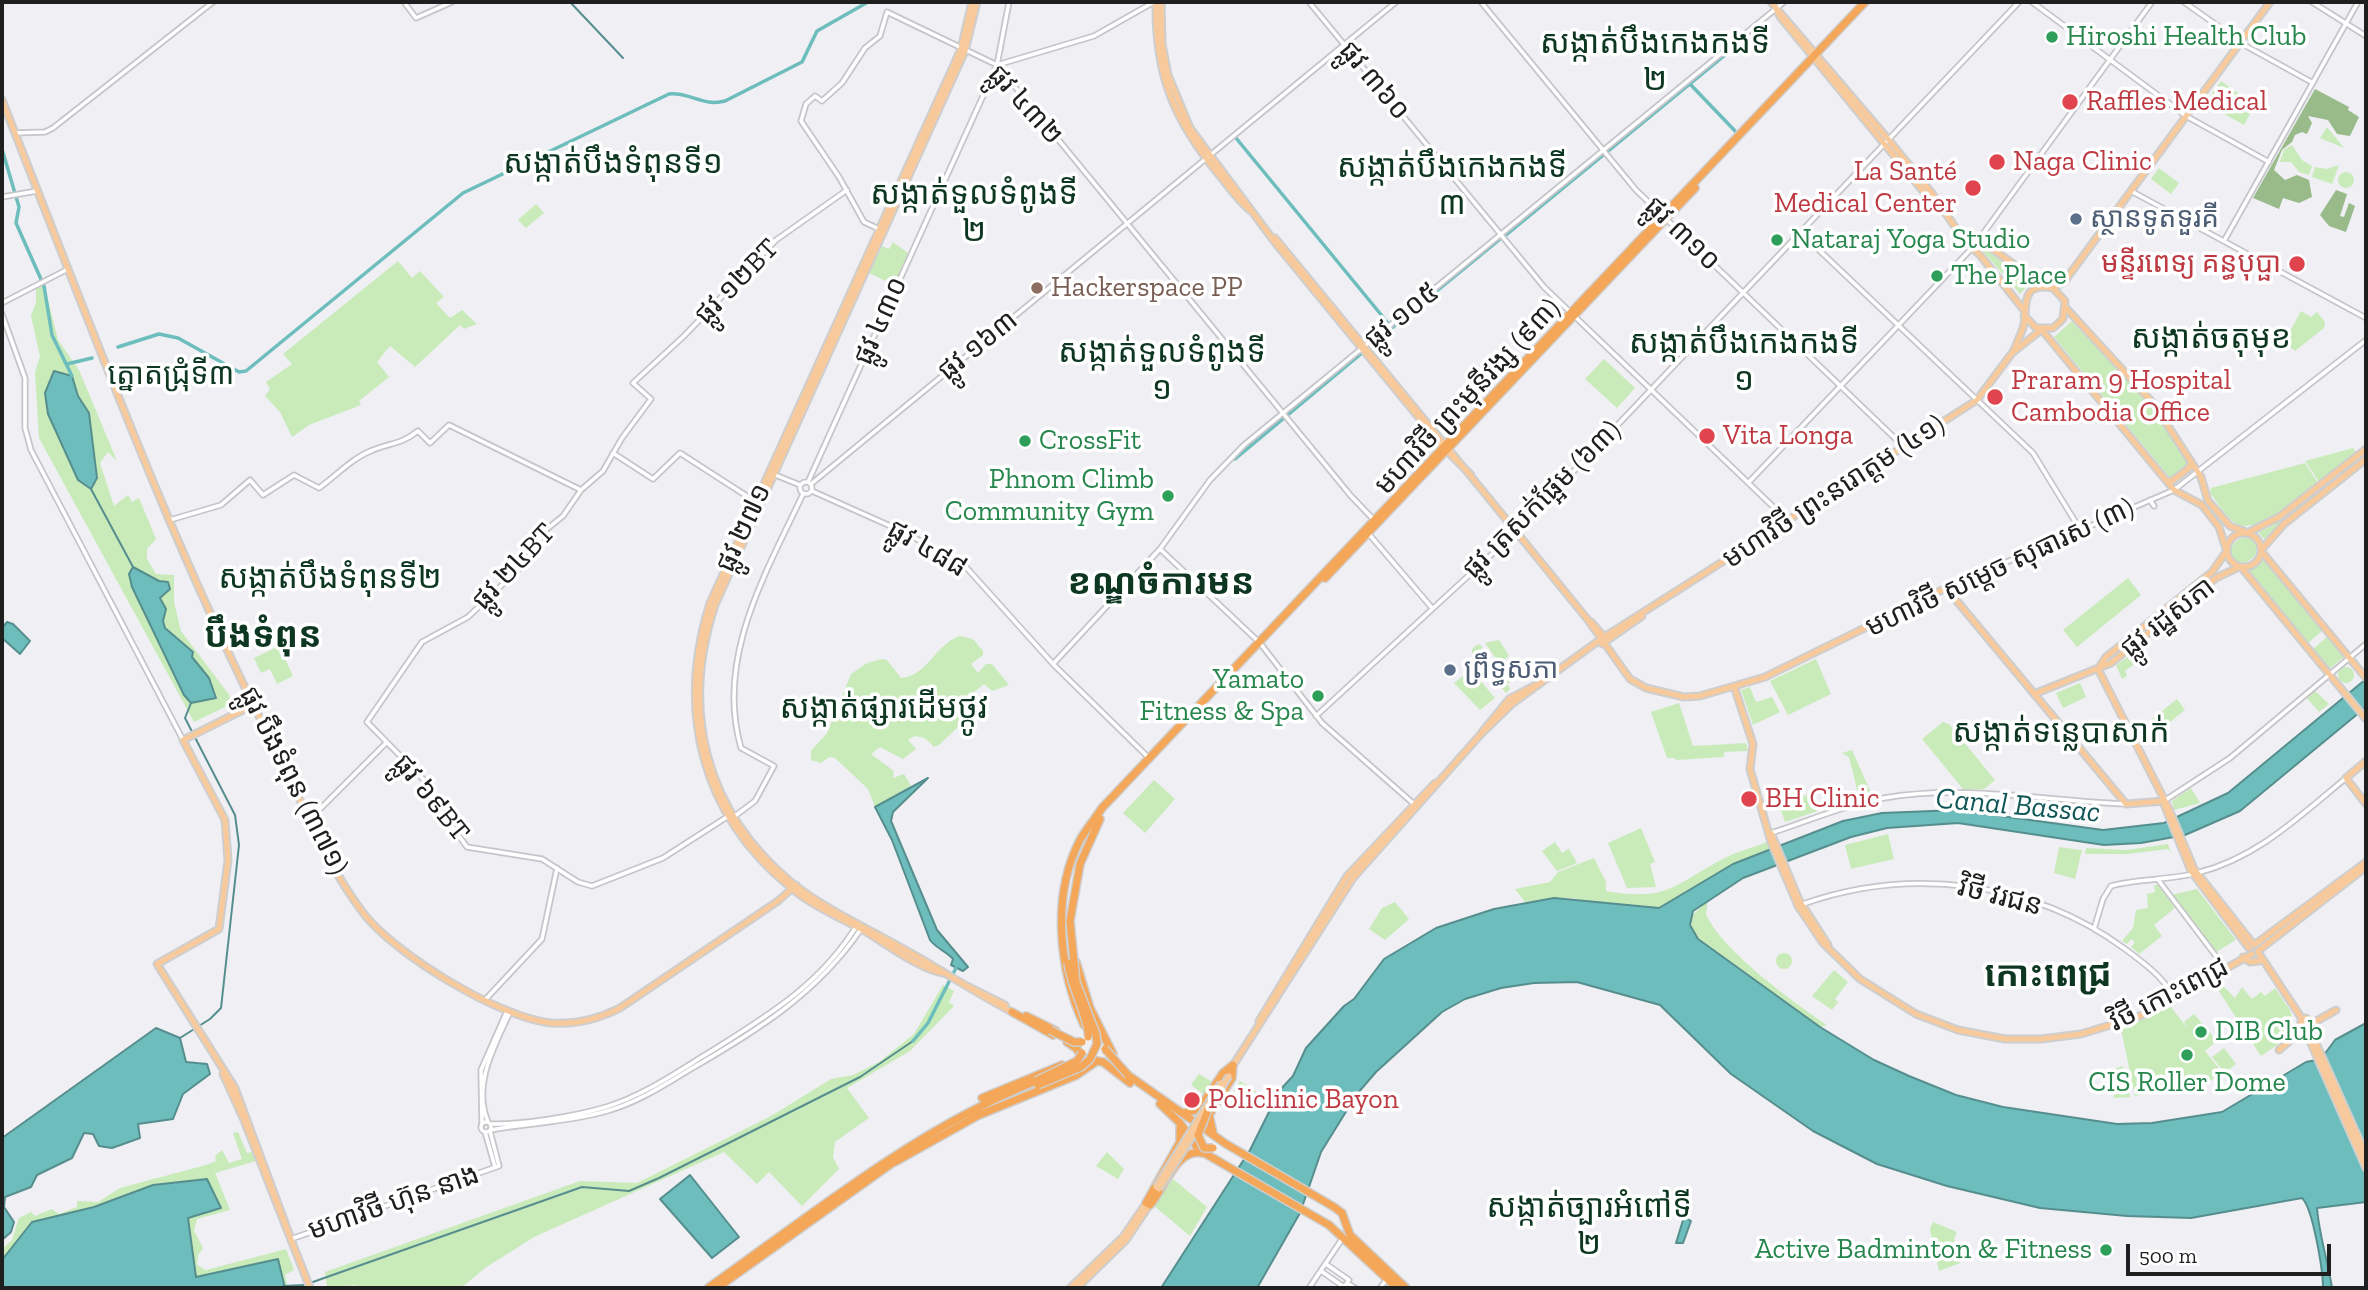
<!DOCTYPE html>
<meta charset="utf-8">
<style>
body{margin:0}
#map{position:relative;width:2368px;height:1290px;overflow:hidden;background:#efeff4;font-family:"Zilla Slab",serif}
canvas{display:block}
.frame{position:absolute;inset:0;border:4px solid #1f1f20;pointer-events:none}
.scale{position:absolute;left:2126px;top:1244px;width:205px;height:32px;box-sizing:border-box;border:4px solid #1f1f20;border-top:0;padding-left:9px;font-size:21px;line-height:24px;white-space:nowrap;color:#1f1f20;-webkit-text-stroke:5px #fff;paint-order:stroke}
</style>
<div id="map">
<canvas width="2368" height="1290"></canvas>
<div class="frame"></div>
<div class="scale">500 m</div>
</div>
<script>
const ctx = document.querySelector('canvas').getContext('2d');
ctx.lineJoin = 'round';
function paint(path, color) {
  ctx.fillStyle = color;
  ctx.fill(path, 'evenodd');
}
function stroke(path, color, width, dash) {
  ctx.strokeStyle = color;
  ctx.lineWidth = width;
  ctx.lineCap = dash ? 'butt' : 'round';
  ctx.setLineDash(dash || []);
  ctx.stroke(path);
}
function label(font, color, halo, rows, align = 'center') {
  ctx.font = font + ' "Zilla Slab","Noto Sans Khmer",serif';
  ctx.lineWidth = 7;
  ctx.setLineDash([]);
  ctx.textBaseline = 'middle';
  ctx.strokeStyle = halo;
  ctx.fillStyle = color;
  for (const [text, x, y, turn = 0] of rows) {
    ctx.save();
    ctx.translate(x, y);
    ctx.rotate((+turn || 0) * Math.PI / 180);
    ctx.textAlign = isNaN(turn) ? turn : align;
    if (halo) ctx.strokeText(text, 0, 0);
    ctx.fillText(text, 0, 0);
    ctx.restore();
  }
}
paint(new Path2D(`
 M2221,81L2255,105L2244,125L2205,103Z
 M2327,127L2344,148L2320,138Z
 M2292,145L2302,160L2312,166L2309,175L2299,172L2291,162H2280L2284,150Z
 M2339,165L2332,184L2312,177L2315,167L2326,169Z
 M2159,168L2179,183L2171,194L2151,179Z
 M2338 180a8 8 0 1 1 16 0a8 8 0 1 1-16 0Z
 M536,204L544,213L526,228L518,220Z
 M893,242L908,253L894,285L869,273L882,246L889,249Z
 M1983,247L2030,283L2020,294L1981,249Z
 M398,261L412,278L420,271L444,297L436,303L450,318L462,310L477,324L464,329L460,325L415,367L390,346L377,362L389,377L359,401L361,405L309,425L292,437L280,412L265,396L270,389L266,382L292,364L283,354Z
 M44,284L58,340L79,370L117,461L108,452L100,463L114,506L128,495L132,502L139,498L156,539L147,549V559L156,574L174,575V602L181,631L230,696L229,705L194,722L39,438L35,373L40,356L31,316L36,302V288Z
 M2301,311L2311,317L2317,312L2325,322L2324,328L2295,351L2284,342Z
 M2072,321L2150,405L2188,464L2170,478L2054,337Z
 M1604,359L1635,388L1617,408L1585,379Z
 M2353,448L2357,454L2320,483L2305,461Z
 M2305,463L2318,483C2301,496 2259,537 2235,523C2225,516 2217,502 2210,493L2211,488Z
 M2322,486L2324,489L2282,523L2265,540L2258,532L2272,526Z
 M2251,537L2258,544L2255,556L2245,563L2235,562L2230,554C2231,543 2239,536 2251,537Z
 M2263,559L2322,631L2308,643L2249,570Z
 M2128,578L2141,595L2077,647L2063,630Z
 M960,636L973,639L983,651V655L971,664L978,673L986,664H992L1009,685L992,691L984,684L969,696L976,710L939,745L934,747L925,738L914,736L908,740L916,749L903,759L880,747L871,754L894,771L893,778L904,774L911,786L875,807L868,789L835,758L829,757L821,763L811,760V751L827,733L851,674L867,663L882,659L887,660L901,678C928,676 935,644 960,636Z
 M2327,637L2344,657L2329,669L2313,649Z
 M1499,640L1509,656L1499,663L1485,643Z
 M1478,644L1483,647L1477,653L1488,667L1496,662L1500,668L1494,674L1497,677L1503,673L1510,682L1507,684L1510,689L1506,693L1472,653V649Z
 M279,646L293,676L277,684L270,669L261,673L254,658Z
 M2136,651L2143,658L2125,671L2127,676L2122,679L2116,665Z
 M1816,659L1831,694L1788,715L1770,681Z
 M1477,665L1487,674L1480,680L1495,698L1480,710L1454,683Z
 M2338 675a8 8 0 1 1 16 0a8 8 0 1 1-16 0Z
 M2080,683L2086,697L2063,708L2056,693Z
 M1750,687L1756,702L1772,697L1780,712L1753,725L1741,690Z
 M2314,690L2329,704L2319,712L2306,697Z
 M2177,699L2185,710L2160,730L2151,720Z
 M1679,703L1693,746L1746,743L1748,751L1724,752V757L1676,760L1675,758H1667L1651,712Z
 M1943,722L1949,724L1995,780L1984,789H1963L1922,739Z
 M1852,750L1872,795L1845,803L1843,797L1858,793L1849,757L1842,753Z
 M1154,780L1175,799L1145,833L1123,813Z
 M2191,788L2200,803L2174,810L2172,801Z
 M1795,790L1798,798L1812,793L1818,811L1785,822L1776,796Z
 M1641,828L1655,862L1650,864L1656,887L1627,888L1608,843Z
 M1888,834L1894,859L1851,869L1845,845Z
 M1555,842L1562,853L1569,849L1577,863L1557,871L1542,851Z
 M1767,842L1770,850L1733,864L1659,908L1611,906L1572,898L1525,902L1515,889L1550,882L1558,872L1594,858L1606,882V891C1673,903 1678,880 1731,855C1743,850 1755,847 1767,842Z
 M2168,844L2171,853L2168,849L2127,854H2085L2086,848L2126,850Z
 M2059,847L2082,850L2075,879L2054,873Z
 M2154,885H2158L2175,908L2154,925L2162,936L2139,954L2131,947L2135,942L2131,939L2127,944L2122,941L2133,928L2136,910L2148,908L2147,894L2155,892Z
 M2197,889L2236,940L2216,952L2171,895Z
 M1708,900L1706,914C1720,949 1794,1003 1827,1025L1820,1027L1698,939L1693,932L1690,918Z
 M1395,902L1409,919L1385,940L1369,929L1382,908Z
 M1776 961a8 8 0 1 1 16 0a8 8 0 1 1-16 0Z
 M1834,970L1848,982L1835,999L1838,1002L1832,1010L1812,996Z
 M2217,980L2235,998L2242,987L2252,999L2261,992L2265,996L2275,988L2290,1010L2296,1032L2261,1056L2213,982Z
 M943,985L954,991L949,1002L954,1006L910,1051L847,1088L869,1118L835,1142L833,1157L839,1169L802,1206L769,1172L757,1184L724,1152L534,1237L485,1268L461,1288H362L352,1285L349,1288H327L325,1272L580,1181L637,1183L771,1116L831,1079L853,1075L879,1062L914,1034Z
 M2171,1007L2189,1030L2184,1022L2194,1014L2217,1041L2205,1051L2225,1076L2178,1089L2135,1096L2121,1029Z
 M2224,1048L2236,1064L2225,1073L2212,1057Z
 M2123,1066L2130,1097L2114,1098L2111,1070Z
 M1199,1074L1214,1083L1206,1096L1191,1085Z
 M1240,1081L1263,1096L1254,1110L1231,1096Z
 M238,1132L247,1153L252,1152L256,1161L215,1173L230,1210L197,1219L194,1231L203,1248L198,1255L197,1265L206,1270L286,1249L294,1270L285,1275L288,1288H2V1249L12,1240L19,1218L31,1212L35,1216L52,1209L59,1214L77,1207V1201L98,1202L120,1188L206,1165L216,1161L215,1156L222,1150L229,1163L242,1159L233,1133Z
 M1107,1152L1124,1169L1118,1179L1096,1166Z
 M1173,1179L1207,1207L1190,1236L1153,1205Z
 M1933,1222L1957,1232L1954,1239L1960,1263L1939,1271L1930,1229Z`), '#c9ebba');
paint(new Path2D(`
 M2315,89L2349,107L2348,110L2359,117L2350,136L2337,134L2328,120L2308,116L2312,123L2307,134L2302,132L2295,135L2292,142L2282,150L2274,170L2285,180L2297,175L2309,180L2312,197L2299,203L2283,198L2279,209L2253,198Z
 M2336,190L2347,194L2340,216L2344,217L2349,203L2355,206L2346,232L2329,226L2320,215Z`), '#99bb8a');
const water = new Path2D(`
 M54,371L72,376L78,396L89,413L97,478L91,489L78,480L48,414L45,393Z
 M133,567L159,581L168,582L170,589L160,598L166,609L163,621L165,628L193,652L192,657L209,678L216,698L191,703L184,695L132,587L129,574Z
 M7,622L13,624L30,641L20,654L2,638V628Z
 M2366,679V707L2240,811L2185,835L2141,843L2104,845L1958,823L1887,828L1851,837L1743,878L1693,911L1690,925L1698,939L1820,1027L1874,1060L1909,1076L1956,1095L2003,1107L2117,1124L2152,1123L2222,1112L2306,1062L2321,1059L2335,1040L2366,1023V1202L2317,1208C2319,1235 2328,1261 2332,1288H2323C2323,1271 2313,1208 2302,1198L2191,1218L2127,1216L2040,1208L1947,1186L1877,1164L1813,1131L1731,1074L1660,1005L1577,982L1534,983L1501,988L1465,999L1442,1012L1376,1072L1357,1094L1321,1152L1300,1213L1257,1288H1161L1250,1150L1280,1090L1293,1076L1306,1048L1344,1006L1354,999L1384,959L1436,928L1494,909L1554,898L1659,908L1733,864L1843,821L1882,813L1957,810L2103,830L2164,823L2228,793Z
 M928,778L893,812L891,821L937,930L968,967L963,971L951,965L953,959C946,951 937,949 930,940L892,840L875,807Z
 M156,1028L180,1038L186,1062L207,1064L210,1074L183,1094L173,1119L138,1124L140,1138L112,1148L99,1146L93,1134L84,1133L72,1158L37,1175L31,1187L5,1197L4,1207L14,1222L11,1232L2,1240V1138Z
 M690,1175L739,1237L712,1258L660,1199Z
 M207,1179L221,1208L188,1218L196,1277L278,1259L285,1288H2V1260L32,1222L94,1207L153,1185Z
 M1684,1217L1691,1221L1683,1243H1676Z`);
paint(water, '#6dbdbd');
stroke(water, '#568e8e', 2);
stroke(new Path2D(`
 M570,2L623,58
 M91,489L133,567
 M180,1038L210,1019L221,1008L239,845L235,815L185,718L191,703
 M310,1283L582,1187L629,1191L659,1178L860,1077L913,1041
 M283,1286L305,1285`), '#568e8e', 2);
stroke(new Path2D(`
 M1690,84L1737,133
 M1236,138L1392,328
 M2,149L19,207L16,223L44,286L52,335L72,376
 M1506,235L1730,51
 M1371,345L1499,240
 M118,347L159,334L178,338L239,372L246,371L463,193L669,94C690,92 703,107 725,101L802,62L817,31L868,2
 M67,364L92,358
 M1235,459L1362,353
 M913,1041L928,1023L956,968`), '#6dbdbd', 3.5);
const minor = new Path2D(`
 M404,2L416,18L452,2
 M1309,2L1544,287L1787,520
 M1481,2L1636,190L1903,446
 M2032,2L2186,116L2269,162
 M2184,2L2246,46L2313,83
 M2312,2L2366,36
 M997,65L1094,36L1154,2
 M15,133L45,132L53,128L213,2
 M2131,191L2366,318
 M2,197L37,191
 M879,229L864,222L839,177L801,121L806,104L815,96L822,101L842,83L865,48L880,36L887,12L997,65L1351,496L1375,521
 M1800,232L2033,453L2081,531
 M2224,241L2358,2
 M1977,242L2152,2
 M2,303L68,269
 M2,314L25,378V428L31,450L183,740
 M613,453L653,479L680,453L756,502
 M773,474L800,485
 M800 488a6 6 0 1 1 12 0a6 6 0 1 1-12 0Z
 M808,482L997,65L1009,2
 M1749,482L1972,248
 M811,484L1396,2
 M812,491L906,533L965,566L1054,665L1150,759
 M2150,500L2154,506
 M170,520L221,505L250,480L263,495L294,475L319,488C337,475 352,458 373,450C392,442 400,445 418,431L430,443L449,425L581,490
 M1368,533L1432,608
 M1160,549L1260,643L1322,723L1415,805
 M1946,588L2174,490L2366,340
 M1053,664L1160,549L1210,480L1244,445L1784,2
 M1316,716L1516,532L2019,2
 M2164,801L2230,758L2366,644
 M730,815L663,858L592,886L578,882L542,859L467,847L438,807L424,780L367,722L422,642L468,617L522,566L547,529L563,516L581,490L603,471L622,438L651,399L633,383L684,336L776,240L847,190
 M735,816L755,801L774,766L741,748C715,658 766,573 803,494
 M311,818L386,743
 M1771,833C1808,821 1845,805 1884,798C1966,784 2045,801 2126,804
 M2159,881L2225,968
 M1803,904C1910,866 2033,881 2125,949C2144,963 2163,977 2174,997
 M2094,929L2103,899L2111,886C2132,879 2172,880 2197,873C2257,858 2300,816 2346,778
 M485,1000L542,939L557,868
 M481 1127a5 5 0 1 1 10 0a5 5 0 1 1-10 0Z
 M488,1122C472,1084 495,1046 510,1012
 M482,1124L481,1070L507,1011
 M490,1124C523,1125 575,1116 606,1107C642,1096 674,1074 705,1055C764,1018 820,986 857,925
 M491,1130C529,1123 570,1122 607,1111C636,1103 663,1086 689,1070C755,1032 817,994 861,929
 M485,1132L495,1167
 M291,1239L499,1166L490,1131
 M1321,1271L1344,1287L1349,1280L1326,1264
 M1347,1283L1355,1288
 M1309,1288L1342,1239
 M1380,1288L1387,1279`);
const major = new Path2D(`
 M977,2L965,51L715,605C680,711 705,811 792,883C826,910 869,929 907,951C943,971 976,993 1012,1012
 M1156,2C1155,74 1173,119 1219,175C1229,187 1239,202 1251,211
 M1161,2L1162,44L1168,75L1190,128L1277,245L1443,447L1471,475
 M1771,2L1888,139L1931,192L1964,240L1980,255L2023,309
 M1776,9L1781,18L1927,196L1934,200
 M2,100C88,318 168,538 274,746C302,801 326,865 364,914C396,955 500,1018 551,1023C576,1025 598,1019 620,1008L778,901L796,885
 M1961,232L1973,241L1987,245L2045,287
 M1275,238L1515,530
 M2053,288L2064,282L2270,2
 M2066,308L2153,403L2201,477L2208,501L2230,526L2246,532
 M2042,330L2174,490L2202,505L2219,527L2226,549
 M2014,350C2017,342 2022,333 2024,324C2027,304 2021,282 2053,288L2065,301L2063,319L2053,328H2036L2024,315
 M2167,481H2172L2189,468L2191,463
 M1487,496L1588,620L1630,679L1646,688L1684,697L1700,696L1765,677L1946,588L2126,804L2164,801
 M2249,532L2279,517L2366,449
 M2227 550a17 17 0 1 1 34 0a17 17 0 1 1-34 0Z
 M2262,549L2284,524L2366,459
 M2262,552L2366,678
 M2241,567L2366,719
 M1591,622L1605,638
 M1602,644L1642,616
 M2100,666L2106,657L2212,572L2226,552
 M2098,669L2169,809L2194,869L2254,945
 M1734,686L1753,744L1750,769L1771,842L1798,906L1823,943L1860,979L1916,1014L1958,1030L2005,1039H2041L2081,1034L2140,1016L2252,954
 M2034,694L2111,663L2216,578L2239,567
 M253,705L183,740L225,820L228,860L219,929L157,964L235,1088L291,1239
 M1482,732L1509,699L1536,685
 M2366,761L2346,778L2366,804
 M2164,804L2191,871L2249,948
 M1771,833L1799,900L1828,945
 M2254,945L2366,862
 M2258,951L2366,867
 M2258,952L2312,1034L2366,1155
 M2243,957L2250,962L2259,961
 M943,973C919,969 885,943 863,930C839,917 811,905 790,887C701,814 676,711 710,603L961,49L972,2
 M967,986L1005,1005
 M2306,1018L2313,1023L2336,1010
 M1259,1021L1347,876L1435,783
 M2301,1021L2366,1168
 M2279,1050L2299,1033L2300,1025
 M1232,1067L1353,878L1481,734L1513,703L1601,639L1977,400L2012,353L2041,330
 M223,1074L244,1120L310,1288
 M1070,1288L1123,1237L1147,1202
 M1077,1288L1126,1240L1150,1204`);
const highway = new Path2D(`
 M1325,578L1695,188
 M1070,921L1080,864L1100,819
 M1076,962L1090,1008L1113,1054
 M1012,1012L1053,1035
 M1026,1016L1056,1031
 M1084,1025C1059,970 1051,896 1080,840C1086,829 1095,819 1102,808L1865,2
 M1067,1042L1076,1048L1084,1059L1103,1062L1130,1083
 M1128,1075L1226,1144L1334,1207L1342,1213L1350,1235L1406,1288
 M982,1098L1062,1065
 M1160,1104L1180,1123L1199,1150L1329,1225L1397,1288
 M1184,1113L1199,1109L1223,1073L1233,1065
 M1213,1133L1209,1115L1232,1078L1233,1065
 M895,1162L979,1115L1077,1075L1097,1061
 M1146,1203L1180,1142V1127
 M1150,1205C1164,1189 1177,1147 1202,1153
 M708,1288C814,1213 915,1130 1036,1081
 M717,1288L898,1159`);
stroke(minor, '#c6c5ca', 7);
stroke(major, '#cecece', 9);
stroke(highway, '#cecece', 10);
stroke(minor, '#fff', 3.5);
stroke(major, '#f8ca9b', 5);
stroke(highway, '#f4a759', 7);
const majorBridge = new Path2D(`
 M1207,1112L1229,1076
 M1156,1187L1221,1083
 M1159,1189L1200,1124`);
const highwayBridge = new Path2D(`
 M1068,963C1070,985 1091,1023 1088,1037
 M1050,1030L1074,1042H1082
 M1105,1049L1128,1075
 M1036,1081L1077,1061L1082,1053
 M1038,1085L1081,1067L1090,1059L1097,1044L1096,1034L1076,982L1070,921
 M1208,1110L1198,1135L1204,1148H1213`);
stroke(majorBridge, '#cecece', 9, []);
stroke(highwayBridge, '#cecece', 10, []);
stroke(majorBridge, '#f8ca9b', 5);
stroke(highwayBridge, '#f4a759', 7);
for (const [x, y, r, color] of [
 [2052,37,7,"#2e9e5b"],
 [2070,102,9,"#e0444e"],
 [1997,162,9,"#e0444e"],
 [1973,188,9,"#e0444e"],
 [2076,219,7,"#5c6f8a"],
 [1777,240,7,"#2e9e5b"],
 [2297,264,9,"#e0444e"],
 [1937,276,7,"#2e9e5b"],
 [1037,288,7,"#8d6e63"],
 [1995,397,9,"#e0444e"],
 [1707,436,9,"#e0444e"],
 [1025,441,7,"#2e9e5b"],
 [1168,496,7,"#2e9e5b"],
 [1450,670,7,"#5c6f8a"],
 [1318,696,7,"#2e9e5b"],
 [1749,799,9,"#e0444e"],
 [2201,1032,7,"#2e9e5b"],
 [2187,1055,7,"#2e9e5b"],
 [1192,1100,9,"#e0444e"],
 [2106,1250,7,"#2e9e5b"]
]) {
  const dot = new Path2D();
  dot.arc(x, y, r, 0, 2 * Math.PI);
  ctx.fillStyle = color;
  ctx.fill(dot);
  stroke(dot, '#fff', 2.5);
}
label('28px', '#27864d', '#fff', [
 ["Hiroshi Health Club",2066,37],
 ["Nataraj Yoga Studio",1791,240],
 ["The Place",1951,276],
 ["CrossFit",1039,441],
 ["Phnom Climb",1154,480,"right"],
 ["Community Gym",1154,512,"right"],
 ["Yamato",1304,680,"right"],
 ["Fitness & Spa",1304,712,"right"],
 ["DIB Club",2215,1032],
 ["CIS Roller Dome",2187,1083,"center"],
 ["Active Badminton & Fitness",2092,1250,"right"]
], 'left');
label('28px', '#1f1f20', '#fff', [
 ["ផ្លូវ ៣៦០",1374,81,50],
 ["ផ្លូវ ៤៣២",1025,105,48],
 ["ផ្លូវ ៣១០",1682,234,44],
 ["ផ្លូវ ១២BT",737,282,-46],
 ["ផ្លូវ ១០៥",1402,316,-39],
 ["ផ្លូវ ៤៣០",881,321,-66],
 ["ផ្លូវ ១៦៣",978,346,-39],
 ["មហាវិថី ព្រះមុនីវង្ស (៩៣)",1468,397,-47],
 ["មហាវិថី ព្រះនរោត្តម (៤១)",1834,492,-33],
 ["ផ្លូវ ត្រសក់ផ្អែម (៦៣)",1542,500,-45],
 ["ផ្លូវ ២៧១",744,528,-65],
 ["ផ្លូវ ៤៨៨",927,549,30],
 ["ផ្លូវ ២៤BT",514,567,-47],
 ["មហាវិថី សម្តេច សុធារស (៣)",2000,568,-25],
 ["ផ្លូវ រដ្ឋសភា",2168,618,-38],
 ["ផ្លូវ បឹងទំពុន (៣៧១)",293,781,63],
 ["ផ្លូវ ៦៩BT",431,798,51],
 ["វិថី វរជន",2000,897,14],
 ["វិថី កោះពេជ្រ",2169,995,-27],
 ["មហាវិថី ហ៊ុន នាង",394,1203,-19]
]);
label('28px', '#be3a42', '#fff', [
 ["Raffles Medical",2086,102],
 ["Naga Clinic",2013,162],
 ["La Santé",1957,172,"right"],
 ["Medical Center",1957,204,"right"],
 ["មន្ទីរពេទ្យ គន្ធបុប្ផា",2281,264,"right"],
 ["Praram 9 Hospital",2011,381],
 ["Cambodia Office",2011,413],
 ["Vita Longa",1723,436],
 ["BH Clinic",1765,799],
 ["Policlinic Bayon",1208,1100]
], 'left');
label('28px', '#4e5e75', '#fff', [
 ["ស្ថានទូតទួរគី",2090,219],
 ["ព្រឹទ្ធសភា",1464,670]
], 'left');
label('28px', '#785e54', '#fff', [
 ["Hackerspace PP",1051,288]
], 'left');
label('30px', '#0e3722', '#fff', [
 ["ត្នោតជ្រុំទី៣",171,375]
]);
label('italic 30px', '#105656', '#fff', [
 ["Canal Bassac",2018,806,5]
]);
label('32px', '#0e3722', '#fff', [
 ["សង្កាត់បឹងកេងកងទី",1655,44],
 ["២",1655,81],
 ["សង្កាត់បឹងទំពុនទី១",613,164],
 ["សង្កាត់បឹងកេងកងទី",1452,168],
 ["៣",1452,205],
 ["សង្កាត់ទួលទំពូងទី",974,195],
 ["២",974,232],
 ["សង្កាត់ចតុមុខ",2211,339],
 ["សង្កាត់បឹងកេងកងទី",1744,344],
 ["១",1744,381],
 ["សង្កាត់ទួលទំពូងទី",1162,353],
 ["១",1162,390],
 ["សង្កាត់បឹងទំពុនទី២",330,579],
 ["សង្កាត់ផ្សារដើមថ្កូវ",884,709],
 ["សង្កាត់ទន្លេបាសាក់",2061,733],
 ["សង្កាត់ច្បារអំពៅទី",1589,1208],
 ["២",1589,1245]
]);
label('bold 35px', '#0e3722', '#fff', [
 ["ខណ្ឌចំការមន",1161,584],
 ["បឹងទំពុន",263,637],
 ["កោះពេជ្រ",2048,976]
]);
</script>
